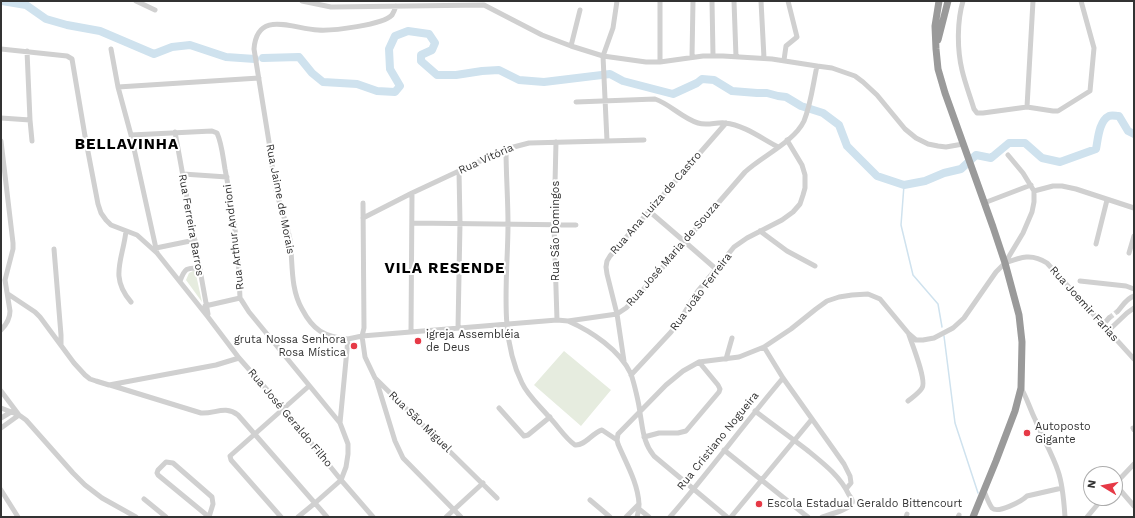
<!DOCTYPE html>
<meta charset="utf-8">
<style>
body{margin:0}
#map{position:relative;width:1135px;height:518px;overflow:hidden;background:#fff;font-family:"Work Sans",sans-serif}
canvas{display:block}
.frame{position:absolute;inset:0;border:2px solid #333;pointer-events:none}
.north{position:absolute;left:1083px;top:466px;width:40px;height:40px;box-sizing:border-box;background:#fff;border:1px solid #adadad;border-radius:50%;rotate:280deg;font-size:11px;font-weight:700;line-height:16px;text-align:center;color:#333}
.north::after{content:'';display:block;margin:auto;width:14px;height:18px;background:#e63946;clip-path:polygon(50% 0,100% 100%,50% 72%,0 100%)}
</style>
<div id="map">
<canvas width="1135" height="518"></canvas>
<div class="frame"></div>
<div class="north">N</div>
</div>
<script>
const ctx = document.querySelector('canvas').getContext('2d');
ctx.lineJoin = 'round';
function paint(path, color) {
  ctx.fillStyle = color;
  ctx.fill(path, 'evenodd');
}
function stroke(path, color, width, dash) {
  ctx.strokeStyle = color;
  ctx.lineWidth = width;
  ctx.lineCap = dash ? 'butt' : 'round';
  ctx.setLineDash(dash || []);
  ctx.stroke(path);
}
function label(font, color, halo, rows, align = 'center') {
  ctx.font = font + ' "Work Sans",sans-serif';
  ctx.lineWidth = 4;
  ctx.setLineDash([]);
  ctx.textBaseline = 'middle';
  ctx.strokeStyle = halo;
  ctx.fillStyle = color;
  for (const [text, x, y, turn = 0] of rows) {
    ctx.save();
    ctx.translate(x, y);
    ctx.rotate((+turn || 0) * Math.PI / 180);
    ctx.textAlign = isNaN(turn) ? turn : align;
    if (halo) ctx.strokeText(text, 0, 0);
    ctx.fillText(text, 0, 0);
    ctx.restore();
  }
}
paint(new Path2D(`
 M195,270L202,302L186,280L189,273Z
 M564,351L611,390L581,426L534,385Z`), '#e6ecdf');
stroke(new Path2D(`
 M904,185L901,225L913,275L938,304L942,327
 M944,336L955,423L978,493`), '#cfe2ee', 1.5);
stroke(new Path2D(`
 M2,1L26,5L46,19L67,25L100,31L154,54L172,47L190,45L226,57L255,59
 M263,58L299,57L312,73L323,82L357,84L377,91L395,92L400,86L390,69L389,49L395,36L408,31L429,34L435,43L432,50L421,55V61L437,75H456L482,71L499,70L519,80L544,82L610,74L623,81L673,94L697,83L702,79L714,80L732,91L757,93H767L778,96L786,97L801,106L823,113L839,125L847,146L877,176L904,185L925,181L944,173L961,169L976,155L991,158L1009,143H1025L1042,158L1060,162L1096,149C1098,139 1099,121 1109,116C1112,115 1116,116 1119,116L1128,131L1134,134`), '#cfe2ee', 8);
stroke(new Path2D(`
 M1109,318L1118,311`), '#d6d6d6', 5, [5, 2.5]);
stroke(new Path2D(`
 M136,1L155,10
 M302,1L331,7L484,5L542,35L571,46L603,56L646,62H660L703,56H723L772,59L817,66L832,68L855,76L863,82L877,95L905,129L916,138L928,144L938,146L946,147L963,144
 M712,1L713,55
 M734,1L736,57
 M761,1L764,58
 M963,1C957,21 957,49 962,70C965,83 970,96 974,109L977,113H983L1027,107L1053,111H1058L1090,91L1094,48L1081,1
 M571,46L580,10
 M1,49L67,56L72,59L85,136L98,204L101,213L106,220L111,225L137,235L157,253L208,317L239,358L283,408L341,480L373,517
 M111,49L118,87L131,135L157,253
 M27,51L30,120L32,141
 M692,57L693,1
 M784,60L786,46L797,37L788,1
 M660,62V1
 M118,87L259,78
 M576,102L655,99C670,104 682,118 698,123C707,126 716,122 725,123C744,125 761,138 778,147
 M1027,107L1033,1
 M1,118L30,120
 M175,132L208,314
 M131,135L212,131L217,133C222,144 223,158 225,169C234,212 239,254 240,298L242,301L249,312L340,423
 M1,141L13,243V249L5,280L10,311C10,319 7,324 1,330
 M607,141L603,56L613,28L617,1
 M556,142L554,225L557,320
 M506,149C506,174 508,199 508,224C508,276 498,335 522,383C528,396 541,407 550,418C558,426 565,438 575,445C585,446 592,433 602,430L617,440
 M183,174L227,177
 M1034,191L1053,186H1062L1076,189L1134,208
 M984,203L1031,185
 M649,211L685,242L716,269
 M363,218L412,193L506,149L529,143L644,140
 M412,223L576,225
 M126,231C123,259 109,277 131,302
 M760,231L787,251L815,266
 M1096,244L1107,200
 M156,248L195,240
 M54,249L61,335V345
 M1129,253L1134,236
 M1005,263C1021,257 1032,253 1047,263L1134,359
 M180,281C185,268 186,268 199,268
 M1080,281L1126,286L1134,289
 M8,294L35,312L40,317L74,363L85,375L90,379L96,381L109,385L216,365L239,358
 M205,306L240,298
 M1118,311C1123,305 1127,298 1134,296
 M568,321C591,331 620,350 631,374C634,383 639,403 640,413C643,430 643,442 654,456L727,517
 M1103,325L1109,318
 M458,328L460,223L459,171
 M1108,331L1127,313L1134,308
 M411,332L412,193
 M348,339C324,337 313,330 302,309C290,288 293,263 290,240C287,223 280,207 276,190C273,174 271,158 269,142C264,111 259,80 254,49C257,9 293,29 318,30C332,31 383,25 392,15C394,12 395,9 396,6
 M764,347L783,378L844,464L850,476L851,483L846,489
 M726,359L732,338
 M624,361L617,314L607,274L606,267L607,261L610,256L726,123
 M631,375L671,332L680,320L697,292L734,247L747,238L782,220L793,212L800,204L803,195L805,188V175L802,165L787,140
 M376,379L395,441L403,458L461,517
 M110,385L201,413C215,414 225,405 238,415L327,517
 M1021,388C1027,398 1030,409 1035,419C1042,437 1052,453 1058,471C1063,485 1064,502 1065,517
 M1,391L19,415L1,428
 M908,401C913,397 919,393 922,388C927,381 912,344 909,335
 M1,408L19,415L26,420L73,473L85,485L102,498L136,517
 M499,408L524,436L528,435L550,417
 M755,411C772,424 790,437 807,450C823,463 840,476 849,495C851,497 853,501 852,503C851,509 828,515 822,517
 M1,418L11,412
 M1133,428L1134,430
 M644,437L659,433H678L686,431L719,392L720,389L718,385L699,362
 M724,450L804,514L808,517
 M1115,484L1134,506
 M1115,484L1134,464
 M1,490L18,517
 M984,491C986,496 989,504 992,508C998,514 1022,501 1027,496L1062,488
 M497,498L375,378L365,357L362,336L557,320L568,321L617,314L626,308L636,298L745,172C762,156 794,142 804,121C811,104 813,84 817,66
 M144,499L166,517
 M590,500L610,517
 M639,509L649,517
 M209,517L213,504L212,497L173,463L166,462L158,470L157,473L158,475L209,517
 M281,517L231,460L230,456L309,386
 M298,517L315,503L341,480L346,467L348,454V444L340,423L348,339L362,336L364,328L363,203
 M446,517L483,483
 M626,517L639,504
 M637,517C638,513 639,509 639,504C638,483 626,463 618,444L617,440L618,434L666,385L683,371L699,362L739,357L764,347L791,329L816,309L827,301L839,297L852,295L868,294L880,299L909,334L916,340H923L934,338L953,328L964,318L996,272L1005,263L1023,233L1032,212L1034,202V191L1023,173L1008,155
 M670,517C709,472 744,424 783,378
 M731,517L812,419
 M906,517L907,514
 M958,517L959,515
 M1087,517L1103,498`), '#d0d0d0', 5);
stroke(new Path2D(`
 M939,1L935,26L936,49L938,69L945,93L993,227L1005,263L1019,315L1022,342L1021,388L1015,411L996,461L973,517
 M938,40L948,1`), '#9a9a9a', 7);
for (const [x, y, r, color] of [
 [418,341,4,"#e63946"],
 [354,346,4,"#e63946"],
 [1027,433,4,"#e63946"],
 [759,504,4,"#e63946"]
]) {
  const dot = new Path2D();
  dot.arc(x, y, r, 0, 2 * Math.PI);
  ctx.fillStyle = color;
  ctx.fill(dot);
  stroke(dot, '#fff', 1.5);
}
label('11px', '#333', '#fff', [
 ["Rua Vitória",486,159,-24],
 ["Rua Jaime de Morais",280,199,79],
 ["Rua Ana Luiza de Castro",656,203,-49],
 ["Rua Ferreira Barros",191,225,80],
 ["Rua São Domingos",556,231,-90],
 ["Rua Arthur Andrioni",234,237,-97],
 ["Rua José Maria de Souza",673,254,-49],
 ["Rua João Ferreira",701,292,-53],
 ["Rua Joemir Farias",1084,304,48],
 ["Rua José Geraldo Filho",290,418,50],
 ["Rua São Miguel",420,422,44],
 ["Rua Cristiano Nogueira",718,441,-51]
]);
label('11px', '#333', '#fff', [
 ["igreja Assembléia",426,335],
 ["de Deus",426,348],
 ["gruta Nossa Senhora",346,340,"right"],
 ["Rosa Mística",346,353,"right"],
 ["Autoposto",1035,427],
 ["Gigante",1035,440],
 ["Escola Estadual Geraldo Bittencourt",767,504]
], 'left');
ctx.letterSpacing = '1px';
label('bold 15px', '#000', '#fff', [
 ["BELLAVINHA",127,145],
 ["VILA RESENDE",445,269]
]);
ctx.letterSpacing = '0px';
</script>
